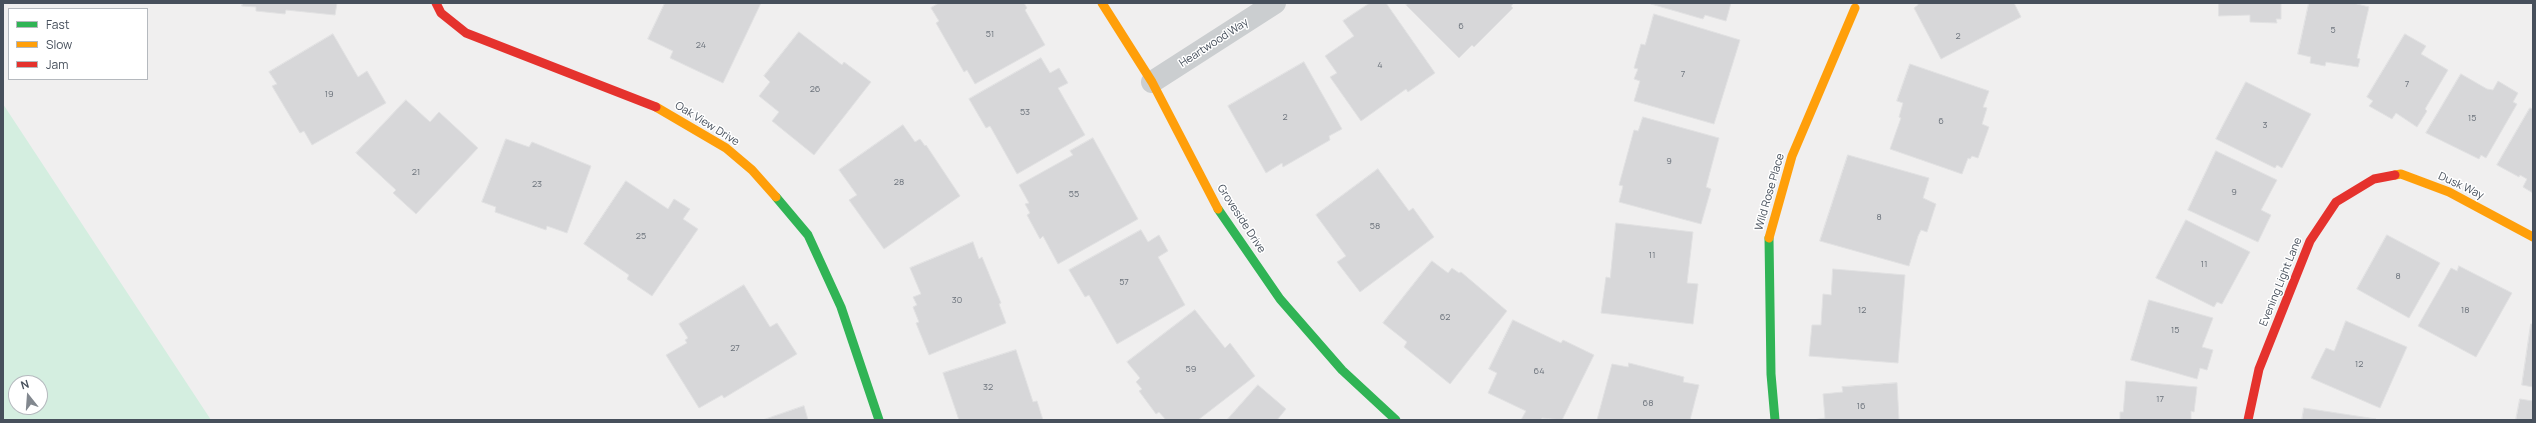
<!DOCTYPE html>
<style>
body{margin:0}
#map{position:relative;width:2536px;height:423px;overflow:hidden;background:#f0efef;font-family:Manrope,sans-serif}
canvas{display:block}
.frame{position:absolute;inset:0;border:4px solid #47505c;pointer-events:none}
.legend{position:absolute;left:8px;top:8px;width:140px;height:72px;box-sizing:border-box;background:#fff;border:1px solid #b5b9be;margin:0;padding:5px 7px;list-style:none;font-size:12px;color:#47505c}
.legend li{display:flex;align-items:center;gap:8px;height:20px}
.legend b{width:20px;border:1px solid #b5b9be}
.north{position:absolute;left:8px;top:375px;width:40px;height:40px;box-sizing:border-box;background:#fff;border:1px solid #b5b9be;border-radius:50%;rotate:343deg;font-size:11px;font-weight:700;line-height:16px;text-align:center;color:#47505c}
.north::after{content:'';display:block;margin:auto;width:14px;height:18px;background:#82888f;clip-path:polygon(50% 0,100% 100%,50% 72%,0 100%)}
</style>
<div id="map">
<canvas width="2536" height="423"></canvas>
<div class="frame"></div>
<ul class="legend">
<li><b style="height:5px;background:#30b455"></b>Fast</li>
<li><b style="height:5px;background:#ff9f0a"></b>Slow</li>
<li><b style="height:5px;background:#e5322d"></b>Jam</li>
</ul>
<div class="north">N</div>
</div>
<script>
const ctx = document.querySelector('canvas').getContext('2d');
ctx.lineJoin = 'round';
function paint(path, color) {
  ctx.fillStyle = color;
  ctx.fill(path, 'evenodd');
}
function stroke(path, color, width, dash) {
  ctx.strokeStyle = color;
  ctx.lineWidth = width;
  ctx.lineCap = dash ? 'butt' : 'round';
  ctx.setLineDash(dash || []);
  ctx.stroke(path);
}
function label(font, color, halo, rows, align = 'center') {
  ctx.font = font + ' Manrope,sans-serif';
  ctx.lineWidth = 3;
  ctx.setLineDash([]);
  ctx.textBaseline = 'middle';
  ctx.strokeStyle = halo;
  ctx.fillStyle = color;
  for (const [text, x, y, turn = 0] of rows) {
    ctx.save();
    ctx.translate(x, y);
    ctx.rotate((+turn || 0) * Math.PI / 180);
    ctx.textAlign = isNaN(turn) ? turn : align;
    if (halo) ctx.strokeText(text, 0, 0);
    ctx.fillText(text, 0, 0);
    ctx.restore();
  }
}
paint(new Path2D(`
 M3,104L211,420H3ZM16,383H40V407H16Z`), '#d4eee0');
const building = new Path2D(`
 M243,3H337L335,15L286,10L285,14L256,11V7L242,6Z
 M665,3H761L723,83L670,58L673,51L648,39Z
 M939,3H1024L1027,8L1025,10L1045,45L975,84L967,70L964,72L936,23L939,21L931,8Z
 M1370,3H1386L1435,73L1408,92L1406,89L1361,121L1330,77L1337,73L1325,56L1354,36L1343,21Z
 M1409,3H1514L1511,6L1513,8L1474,47L1472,45L1459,58L1406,5Z
 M1731,3L1726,21L1705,15L1703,19L1651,4Z
 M1917,3H2014L2021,17L1941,59L1914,8L1918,5Z
 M2219,3H2281V19H2276L2277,23L2250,22V15L2219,16Z
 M2309,3H2353L2369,7L2357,58L2360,59L2358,67L2326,62L2325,66L2310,63L2311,57L2298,54Z
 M1654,14L1740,40L1714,124L1634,101L1640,81L1634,79L1638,69L1634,68L1641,44L1645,45Z
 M799,32L842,65L844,62L871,82L814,155L772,121L779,112L759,96L770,82L764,76Z
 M333,34L358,77L367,71L386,103L312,145L304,131L300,133L272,86L277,84L269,72Z
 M2405,34L2426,46L2421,54L2448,70L2425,109L2427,111L2417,127L2396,113L2392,119L2369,106L2373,101L2367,97Z
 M1041,58L1050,73L1059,68L1068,83L1058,88L1085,135L1017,174L990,126L986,128L969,99Z
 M1304,62L1342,129L1329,136L1330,140L1283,167L1282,163L1266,173L1228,106Z
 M1910,64L1989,91L1983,107L1987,108L1982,124L1989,127L1978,158L1972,156L1970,159L1968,158L1962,174L1890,149L1901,118L1899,117L1903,103L1897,101Z
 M2461,74L2487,89L2493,90L2498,81L2518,93L2513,102L2517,104L2486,158L2481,155L2479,159L2426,133Z
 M2246,82L2311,114L2282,168L2277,165L2275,168L2216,139Z
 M406,100L430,122L439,112L478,148L416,214L393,193L396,190L356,153Z
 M2530,108L2533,109V193L2523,187L2527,179L2520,175L2519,177L2497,165Z
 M1643,117L1719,138L1706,187L1711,189L1701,224L1619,202L1623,186L1619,185L1634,130L1638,131Z
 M903,125L915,142L920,139L925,146L926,145L960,196L884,249L849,200L857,195L839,170Z
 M1093,138L1138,219L1058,264L1043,236L1040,239L1027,215L1030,213L1025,204L1029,203L1019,185L1073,155L1070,151Z
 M506,139L529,147L532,142L591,166L567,233L547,226L546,230L495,212L496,207L482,202Z
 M2216,151L2277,180L2261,210L2271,215L2258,242L2188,210Z
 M1848,155L1929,178L1923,198L1936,204L1927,232L1921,230L1918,236L1909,266L1820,241Z
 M1378,169L1409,211L1413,208L1434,237L1360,292L1337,262L1346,256L1316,215Z
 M626,181L668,209L674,199L690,209L683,219L698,229L652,296L627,279L629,275L584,244Z
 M2186,220L2250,252L2222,304L2217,302L2214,307L2156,278Z
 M1616,223L1693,232L1687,283L1698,284L1693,324L1601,313L1606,277L1610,278Z
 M1141,230L1148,242L1159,235L1168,251L1158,257L1185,305L1117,344L1089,295L1085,297L1069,270Z
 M2387,235L2440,263L2409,318L2357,289Z
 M973,242L979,259L982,257L1001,303L999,304L1006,323L929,355L916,323L919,322L913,307L917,305L913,297L921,294L910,268Z
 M1432,261L1448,273L1452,268L1459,273L1461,272L1507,311L1450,384L1404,347L1407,342L1383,323Z
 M2459,266L2512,293L2476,357L2418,326L2451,268L2457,271Z
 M1833,269L1905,275L1898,363L1809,356L1812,325H1821L1823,294L1831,295Z
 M744,285L770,327L777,323L797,354L724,398L722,395L699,408L666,355L687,343L685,340L688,338L679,324Z
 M2149,300L2213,318L2202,347L2213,350L2207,370L2200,368L2197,379L2131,360Z
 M1195,310L1225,348L1230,343L1255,376L1198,420H1166L1159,412L1156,414L1139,391L1142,389L1136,382L1140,378L1127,362Z
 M1513,320L1561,343L1563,340L1594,355L1562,420L1542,418L1541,420H1521L1526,411L1488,393L1497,373L1489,369Z
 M2346,321L2407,347L2380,408L2311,378L2326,348L2334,351Z
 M2531,324H2533V387L2522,385Z
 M1016,350L1033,402L1037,401L1043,420H959L943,373Z
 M1629,363L1684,377L1683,382L1699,385L1690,420H1597L1612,364L1628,367Z
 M2126,381L2197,387L2194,412L2191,411V420H2120V412H2123Z
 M1897,383L1899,420H1813L1825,418L1823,394L1843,392L1842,387Z
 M1258,385L1286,409L1277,420H1227Z
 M2520,399L2533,401V420H2516Z
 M804,406L808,420H763Z
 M2304,408L2376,419L2302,420Z`);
paint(building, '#d7d7d9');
stroke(building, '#e1e1e2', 1);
stroke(new Path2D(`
 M1152,82L1275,3`), '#cbced0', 22);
stroke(new Path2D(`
 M776,197L808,235L841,307L879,420
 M1218,209L1280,299L1342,370L1396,420
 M1769,238L1771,374L1775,420`), '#30b455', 9);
stroke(new Path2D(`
 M1102,3L1152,82L1218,209
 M656,107L726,148L752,170L776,197
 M2395,175L2401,174L2449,192L2533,237
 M1769,238L1792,156L1855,8`), '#ff9f0a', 9);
stroke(new Path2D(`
 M436,3L441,13L466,33L656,107
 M2248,420L2259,369L2310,241L2336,202L2374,179L2395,175`), '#e5322d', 9);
label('9px', '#6c737c', null, [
 ["6",1461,26],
 ["5",2333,30],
 ["51",990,34],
 ["2",1958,36],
 ["24",701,45],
 ["4",1380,65],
 ["7",1683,74],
 ["7",2407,84],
 ["26",815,89],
 ["19",329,94],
 ["53",1025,112],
 ["2",1285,117],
 ["15",2472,118],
 ["6",1941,121],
 ["3",2265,125],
 ["9",1669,161],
 ["21",416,172],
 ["28",899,182],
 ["23",537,184],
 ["9",2234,192],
 ["55",1074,194],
 ["8",1879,217],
 ["58",1375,226],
 ["25",641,236],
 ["11",1652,255],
 ["11",2204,264],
 ["8",2398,276],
 ["57",1124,282],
 ["30",957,300],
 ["12",1862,310],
 ["18",2465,310],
 ["62",1445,317],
 ["15",2175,330],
 ["27",735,348],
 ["12",2359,364],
 ["59",1191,369],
 ["64",1539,371],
 ["32",988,387],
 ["17",2160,399],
 ["68",1648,403],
 ["16",1861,406]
]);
label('11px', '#47505c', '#fff', [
 ["Heartwood Way",1214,43,-33],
 ["Oak View Drive",707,124,32],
 ["Dusk Way",2461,186,25],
 ["Wild Rose Place",1770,192,-74],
 ["Groveside Drive",1241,219,57],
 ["Evening Light Lane",2281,282,-68]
]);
</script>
